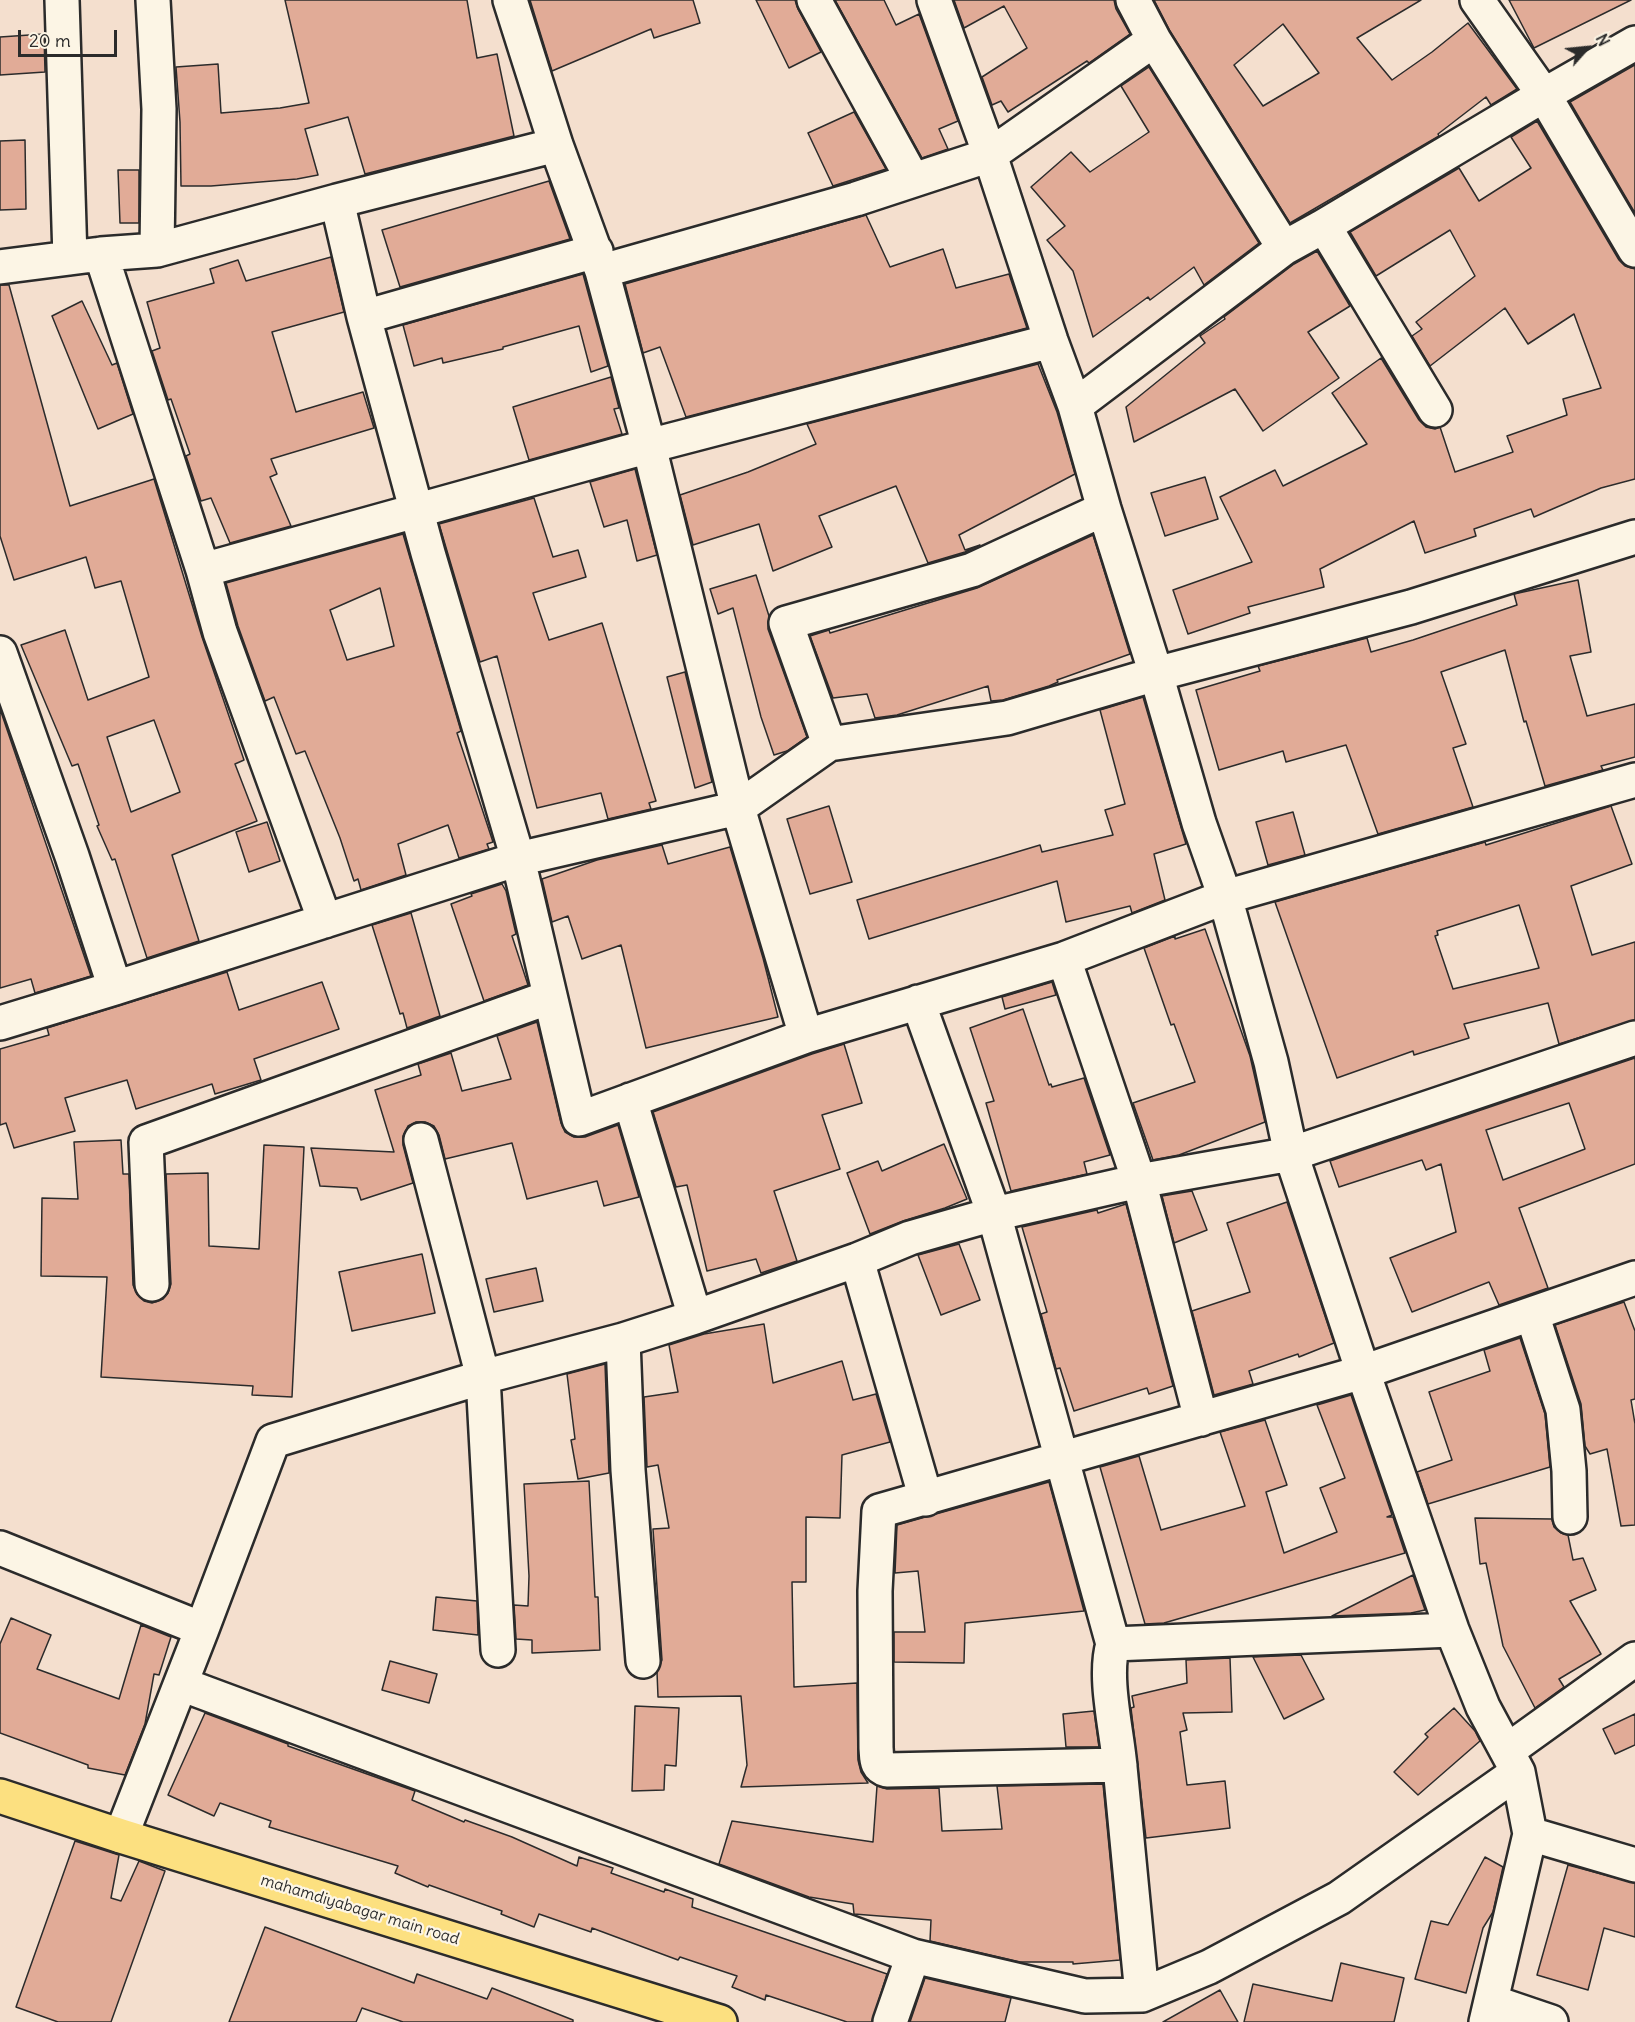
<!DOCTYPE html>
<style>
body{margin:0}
#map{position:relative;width:1635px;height:2022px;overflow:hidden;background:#f4dfce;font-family:Delius,sans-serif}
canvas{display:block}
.north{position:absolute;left:1557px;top:18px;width:60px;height:60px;-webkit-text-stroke:4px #fcf5e5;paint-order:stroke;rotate:63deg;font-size:16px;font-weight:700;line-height:24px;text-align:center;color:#2b2b2b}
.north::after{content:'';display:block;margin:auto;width:21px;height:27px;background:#2b2b2b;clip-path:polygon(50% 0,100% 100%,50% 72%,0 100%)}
.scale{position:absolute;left:18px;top:30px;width:99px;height:27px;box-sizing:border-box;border:3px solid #2b2b2b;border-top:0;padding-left:8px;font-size:18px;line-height:21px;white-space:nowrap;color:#2b2b2b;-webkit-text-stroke:4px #fcf5e5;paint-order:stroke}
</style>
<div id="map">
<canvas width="1635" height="2022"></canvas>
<div class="north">N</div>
<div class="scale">20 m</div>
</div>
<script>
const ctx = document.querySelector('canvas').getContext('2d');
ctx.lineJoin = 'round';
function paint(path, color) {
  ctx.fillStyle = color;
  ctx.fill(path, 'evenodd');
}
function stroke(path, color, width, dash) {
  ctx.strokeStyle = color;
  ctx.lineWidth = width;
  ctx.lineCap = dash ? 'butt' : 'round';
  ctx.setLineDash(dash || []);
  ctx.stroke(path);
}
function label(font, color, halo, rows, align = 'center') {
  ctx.font = font + ' Delius,sans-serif';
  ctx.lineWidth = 4.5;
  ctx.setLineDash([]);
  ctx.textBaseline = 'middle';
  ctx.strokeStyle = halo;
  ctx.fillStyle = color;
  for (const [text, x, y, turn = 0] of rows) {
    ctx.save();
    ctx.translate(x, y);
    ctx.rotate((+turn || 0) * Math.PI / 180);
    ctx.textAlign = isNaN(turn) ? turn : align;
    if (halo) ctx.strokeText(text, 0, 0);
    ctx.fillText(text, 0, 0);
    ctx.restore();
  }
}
const building = new Path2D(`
 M285,0H467L477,58L497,54L514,136L365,174L348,117L305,129L318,175L297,179L211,186H181L180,122L176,67L218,64L221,113L280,108L309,103Z
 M530,0H693L700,23L654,38L651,29L552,71Z
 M756,0H795L798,9L821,52L789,68Z
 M835,0H884L896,25L919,14L958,121L939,129L948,149L922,158Z
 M954,0H1114L1116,9L1130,34L1089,63L1087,61L1008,112L1001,101L992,105L982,77L1027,48L1004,6L964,28Z
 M1154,0H1421L1357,38L1392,80L1432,52L1468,23L1517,89L1491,105L1486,97L1438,134L1439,136L1290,223L1170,31ZM1283,24L1319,73L1263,106L1234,65Z
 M1509,0H1631L1534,48Z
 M44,34L45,72L0,75V37Z
 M1635,65V213L1570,102Z
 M1149,67L1259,243L1204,285L1194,267L1150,300L1148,297L1093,337L1073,271L1047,240L1065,226L1031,187L1071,152L1090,172L1149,132L1121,86Z
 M854,112L886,169L833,186L808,133Z
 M1537,121L1619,260L1625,266L1635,269V479L1601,488L1534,517L1531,509L1474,529L1476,536L1425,553L1414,521L1320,569L1324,587L1248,607L1250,613L1188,634L1173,590L1252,562L1220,497L1275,470L1283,486L1367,444L1332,393L1381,358L1419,420L1426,427L1435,429L1440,427L1455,472L1513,452L1507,436L1567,415L1563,399L1601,388L1574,314L1528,344L1505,308L1430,366L1412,336L1422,329L1416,322L1475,276L1450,230L1376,276L1350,232L1459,168L1479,201L1531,168L1511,137Z
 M25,140L26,209L0,210V141Z
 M118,170H139V223H120Z
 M549,181L570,239L400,287L382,230Z
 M866,215L890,267L943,249L956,288L1009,274L1027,328L686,417L660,347L643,353L625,284Z
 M1317,251L1350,306L1308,332L1339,378L1263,431L1235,389L1134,442L1126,407L1205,343L1200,336L1225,319L1224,317L1294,264Z
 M331,257L344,312L272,332L296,412L363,392L374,428L271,459L277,474L270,477L291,526L230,543L211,498L201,501L186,456L190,454L171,399L168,400L152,351L160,348L147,302L214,283L210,269L238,260L246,281Z
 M583,274L608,366L591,372L579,326L503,347V349L443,363L442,358L414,366L403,325Z
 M0,285H9L70,506L154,479L202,637L244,760L235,764L257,821L172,855L199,941L147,958L115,859L112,860L97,826L99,825L78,764L72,766L21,645L65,630L88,700L149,677L121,581L95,588L86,557L14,580L0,536ZM154,720L180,792L131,812L107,737Z
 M82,301L112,365L117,363L133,414L98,429L52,316Z
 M1038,364L1057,412L1075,474L959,535L965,550L980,545L965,552L928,563L896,486L819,516L832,547L773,571L759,524L693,545L680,495L748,472L816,444L807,424Z
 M611,377L619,408L614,409L622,434L529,460L513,407Z
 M635,469L657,555L637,561L627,520L604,527L590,482Z
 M1205,477L1218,519L1165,536L1151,493Z
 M534,498L553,557L578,550L586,577L533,593L549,640L602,623L656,801L649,803L651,809L608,819L601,793L537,808L497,656L480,662L439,524Z
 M403,534L461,731L457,733L493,842L487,844L489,849L459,858L448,825L398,844L406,875L361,890L358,879L354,881L340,838L305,751L296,754L274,697L265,701L238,626L226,583ZM380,588L394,646L347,660L330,610Z
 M1093,535L1130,654L1057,680L1058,682L1049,686L1003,700L991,701L988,686L897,715L875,718L867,694L833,698L810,636L829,630L830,633L977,588Z
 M756,575L769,616L768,629L807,737L787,751L774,755L761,717L733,608L718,614L710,589Z
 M1578,580L1591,652L1570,656L1587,716L1635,704V757L1601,766L1603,770L1545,786L1526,721L1524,722L1505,650L1441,672L1466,744L1453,748L1473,807L1378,834L1346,745L1286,762L1283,751L1219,770L1196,690L1260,671L1258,666L1367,638L1371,652L1413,640L1517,605L1514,594Z
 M685,672L712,782L695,788L667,677Z
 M1143,697L1186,844L1154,854L1165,900L1132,913L1130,906L1066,922L1057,881L869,939L857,900L1040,845L1042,852L1113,835L1105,810L1125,804L1100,710Z
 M0,709L91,976L35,993L31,979L0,988Z
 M829,806L852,882L810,894L787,819Z
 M1611,806L1632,864L1571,886L1592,955L1635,942V1020L1559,1044L1548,1003L1464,1024L1469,1038L1414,1055L1413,1051L1337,1078L1275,902L1485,842L1486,845ZM1519,905L1539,968L1453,989L1435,936L1438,935L1437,931Z
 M1293,812L1305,855L1268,865L1256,822Z
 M267,822L280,861L249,872L236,832Z
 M662,845L668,864L730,847L763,958L778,1017L646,1048L621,945L582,959L568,916L552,922L542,879L597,860Z
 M502,884L506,891L516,934L512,936L528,985L484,1001L451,904L472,896L471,894Z
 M411,913L440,1016L407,1028L403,1013L400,1014L372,925Z
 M1205,929L1250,1056L1265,1122L1179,1155L1153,1160L1133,1103L1195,1082L1174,1024L1171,1025L1144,948L1175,936V939Z
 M227,972L239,1010L322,982L339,1029L254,1059L261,1080L215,1094L212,1084L136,1109L127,1080L65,1098L75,1131L14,1148L6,1123L0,1125V1049L49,1035L47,1028Z
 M1052,982L1056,995L1005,1009L1002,997Z
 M1023,1009L1049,1085L1051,1084L1052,1087L1084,1078L1110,1155L1084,1162L1087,1174L1011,1191L986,1103L994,1101L970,1028Z
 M537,1022L561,1123L565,1132L574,1137H585L618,1125L639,1197L604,1206L597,1181L527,1199L512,1143L445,1159L439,1135L434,1126L425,1122H416L408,1126L403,1136V1145L413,1183L361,1200L357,1188L320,1186L311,1148L394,1152L375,1090L421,1075L418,1064L451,1053L462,1091L511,1079L497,1036Z
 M844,1044L862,1103L822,1115L840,1169L774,1191L797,1261L761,1273L756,1259L707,1271L687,1185L676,1187L653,1112L812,1054Z
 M1635,1058V1164L1519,1208L1548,1288L1499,1305L1489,1282L1412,1312L1390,1258L1456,1232L1441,1164L1426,1170L1422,1160L1339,1187L1330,1161ZM1569,1103L1585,1149L1503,1180L1486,1130Z
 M121,1140L123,1174H129L133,1285L137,1294L144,1301L152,1303L163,1299L168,1293L171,1284L166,1174L208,1173L209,1246L259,1249L264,1145L304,1147L292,1397L252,1395L253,1386L101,1377L107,1277L41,1276L42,1198L78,1199L74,1142Z
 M944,1144L967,1199L945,1208L903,1221L870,1234L847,1173L878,1161L882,1171Z
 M1192,1191L1207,1230L1174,1243L1162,1196Z
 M1287,1202L1334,1343L1299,1357L1298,1354L1249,1371L1253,1384L1214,1395L1192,1311L1250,1292L1227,1223Z
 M1126,1204L1173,1386L1149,1394L1147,1388L1074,1411L1060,1368L1056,1369L1041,1314L1047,1312L1022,1227L1097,1210L1098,1213Z
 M959,1244L980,1300L941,1315L918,1255Z
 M422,1254L435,1313L352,1331L339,1272Z
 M536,1268L543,1301L494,1312L486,1279Z
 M1624,1302L1635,1331V1399L1631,1400L1635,1424V1525L1621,1526L1607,1449L1590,1454L1585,1446L1581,1404L1555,1325Z
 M764,1324L773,1383L842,1361L853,1400L876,1394L890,1442L842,1455L840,1518L806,1517V1582H792L794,1687L857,1683L858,1760L861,1772L868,1783L741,1787L747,1765L741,1696L658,1697L657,1672L662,1660L653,1529L669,1528L658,1465L647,1467L644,1397L678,1392L669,1345L704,1334Z
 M1520,1338L1545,1414L1550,1467L1428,1504L1417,1472L1452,1460L1429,1392L1490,1371L1484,1350Z
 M605,1364L609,1473L578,1479L571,1440L575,1439L567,1374Z
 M1351,1395L1392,1515L1387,1517H1393L1405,1553L1164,1623L1145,1624L1100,1467L1139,1456L1161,1530L1245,1506L1220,1432L1265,1420L1287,1485L1266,1492L1284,1553L1337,1532L1320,1488L1345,1478L1317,1405Z
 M589,1481L595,1597H598L600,1650L532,1653V1640L516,1639L514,1605L528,1606L529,1576L524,1484Z
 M1049,1482L1084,1611L965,1623L964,1663L894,1662V1632H925L918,1571L895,1573L897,1525Z
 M1475,1518L1552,1519L1554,1527L1561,1533L1568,1535L1573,1560L1583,1558L1596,1590L1570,1601L1601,1654L1559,1679L1564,1687L1535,1708L1503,1646L1486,1563L1480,1564Z
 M1413,1575L1425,1610L1411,1613L1332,1616Z
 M436,1597L477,1601L478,1635L433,1630Z
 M11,1618L51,1635L37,1669L119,1699L141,1625L171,1637L159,1675L154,1674L145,1724L125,1775L88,1768V1765L0,1733V1644Z
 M1301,1655L1324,1699L1284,1719L1253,1657Z
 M1230,1658L1232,1712L1183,1713L1187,1730L1180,1732L1187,1785L1225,1781L1230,1828L1146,1838L1131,1708L1134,1707L1132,1696L1187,1683L1186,1660Z
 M390,1661L437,1674L429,1703L382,1690Z
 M635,1706L679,1708L676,1766L665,1765L664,1790L632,1791Z
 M1454,1708L1475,1731L1480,1741L1418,1795L1394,1772L1428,1737L1425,1734Z
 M1094,1711L1099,1747H1066L1063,1714Z
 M205,1713L288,1744V1746L415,1791L412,1800L464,1822L465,1820L512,1837L577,1866L579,1857L613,1868L611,1873L664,1892L665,1889L693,1899L692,1907L887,1974L872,2022H847L766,1995L765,2000L732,1987L737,1976L680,1957L678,1960L592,1928L591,1932L539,1914L534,1927L501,1914L502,1911L429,1885L428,1887L395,1873L398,1866L269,1827L271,1821L220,1803L214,1816L168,1795Z
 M1635,1714V1745L1615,1754L1603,1729Z
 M1103,1784L1120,1960L1073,1964V1962H1020L930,1941L931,1920L854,1914L853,1904L809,1897L719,1864L732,1821L873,1842L877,1786L887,1789L939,1788L942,1831L1002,1829L997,1786Z
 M75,1841L119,1855L111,1898L121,1901L139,1861L165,1871L111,2022H58L16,2007Z
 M1485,1857L1503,1867L1493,1912L1483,1928L1466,1993L1415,1979L1431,1921L1448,1925Z
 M1568,1865L1635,1883V1937L1604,1928L1588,1990L1537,1975Z
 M265,1927L414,1983L417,1974L487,1999L492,1988L573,2020V2022H403L362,2008L356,2022H229Z
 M1341,1963L1404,1978L1394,2022H1244L1253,1984L1332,2001Z
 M925,1978L1011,1998L1005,2022H910Z
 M1220,1990L1238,2022H1163Z`);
paint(building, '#e1ab97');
stroke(building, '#2b2b2b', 1.5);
const minor = new Path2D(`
 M62,0L70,258
 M153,0L159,109L157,250
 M510,0L556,145L602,271L649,446L738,808L806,1036L1064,959L1225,897L1635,780
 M814,0L913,180
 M934,0L990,155L1051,341L1075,406L1104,509L1156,674L1199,823L1225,897L1271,1062L1291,1154L1363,1372L1452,1630L1483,1707L1518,1772L1530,1834L1486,2022
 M1133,0L1154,40
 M1477,0L1544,95L1635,43
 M556,145L337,201L364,317L596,251
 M1324,226L1435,410
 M101,254L157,250L337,201
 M0,267L101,254L203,570L220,632L325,921
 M602,271L856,199L990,155L1154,40L1284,248
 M364,317L428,553L518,859L579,1119L806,1036
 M1075,406L1284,248L1324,226L1544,95L1635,250
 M1104,509L972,570L786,623L829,744L1007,718L1156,674L1411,607L1635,537
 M203,570L649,446L1051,341
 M0,653L72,856L115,988
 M1064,959L1139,1181L1201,1419
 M918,1002L994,1214L1113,1644C1103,1677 1117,1731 1120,1767C1128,1843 1135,1919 1142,1995
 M0,1023L115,988L518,859L738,808L829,744
 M630,1100L695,1317
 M421,1140L483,1377L498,1650
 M857,1260L926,1499
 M152,1284L146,1142L550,997
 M1532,1314L1563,1410L1569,1471L1570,1517
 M623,1340L628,1470L643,1661
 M0,1548L202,1629L121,1836
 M202,1629L273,1441L483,1377L623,1340L695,1317L857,1260L910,1238L994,1214L1139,1181L1291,1154L1635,1038
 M1113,1644L1452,1630
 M181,1684L913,1956
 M1507,1751L1635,1659
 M1120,1765L887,1770C875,1767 877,1758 876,1748L875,1591L879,1511L1363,1372L1635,1278
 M1530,1834L1635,1865
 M1492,2002L1551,2022
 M890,2022L913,1956L1085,1996L1142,1995L1209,1967L1339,1898L1518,1772`);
const major = new Path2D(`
 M0,1796L121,1836L720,2022`);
stroke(minor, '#2b2b2b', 38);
stroke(major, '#2b2b2b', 38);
stroke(minor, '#fcf5e5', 33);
stroke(major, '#fce080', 33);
label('16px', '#2b2b2b', '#fcf5e5', [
 ["mahamdiyabagar main road",360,1910,17]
]);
</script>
